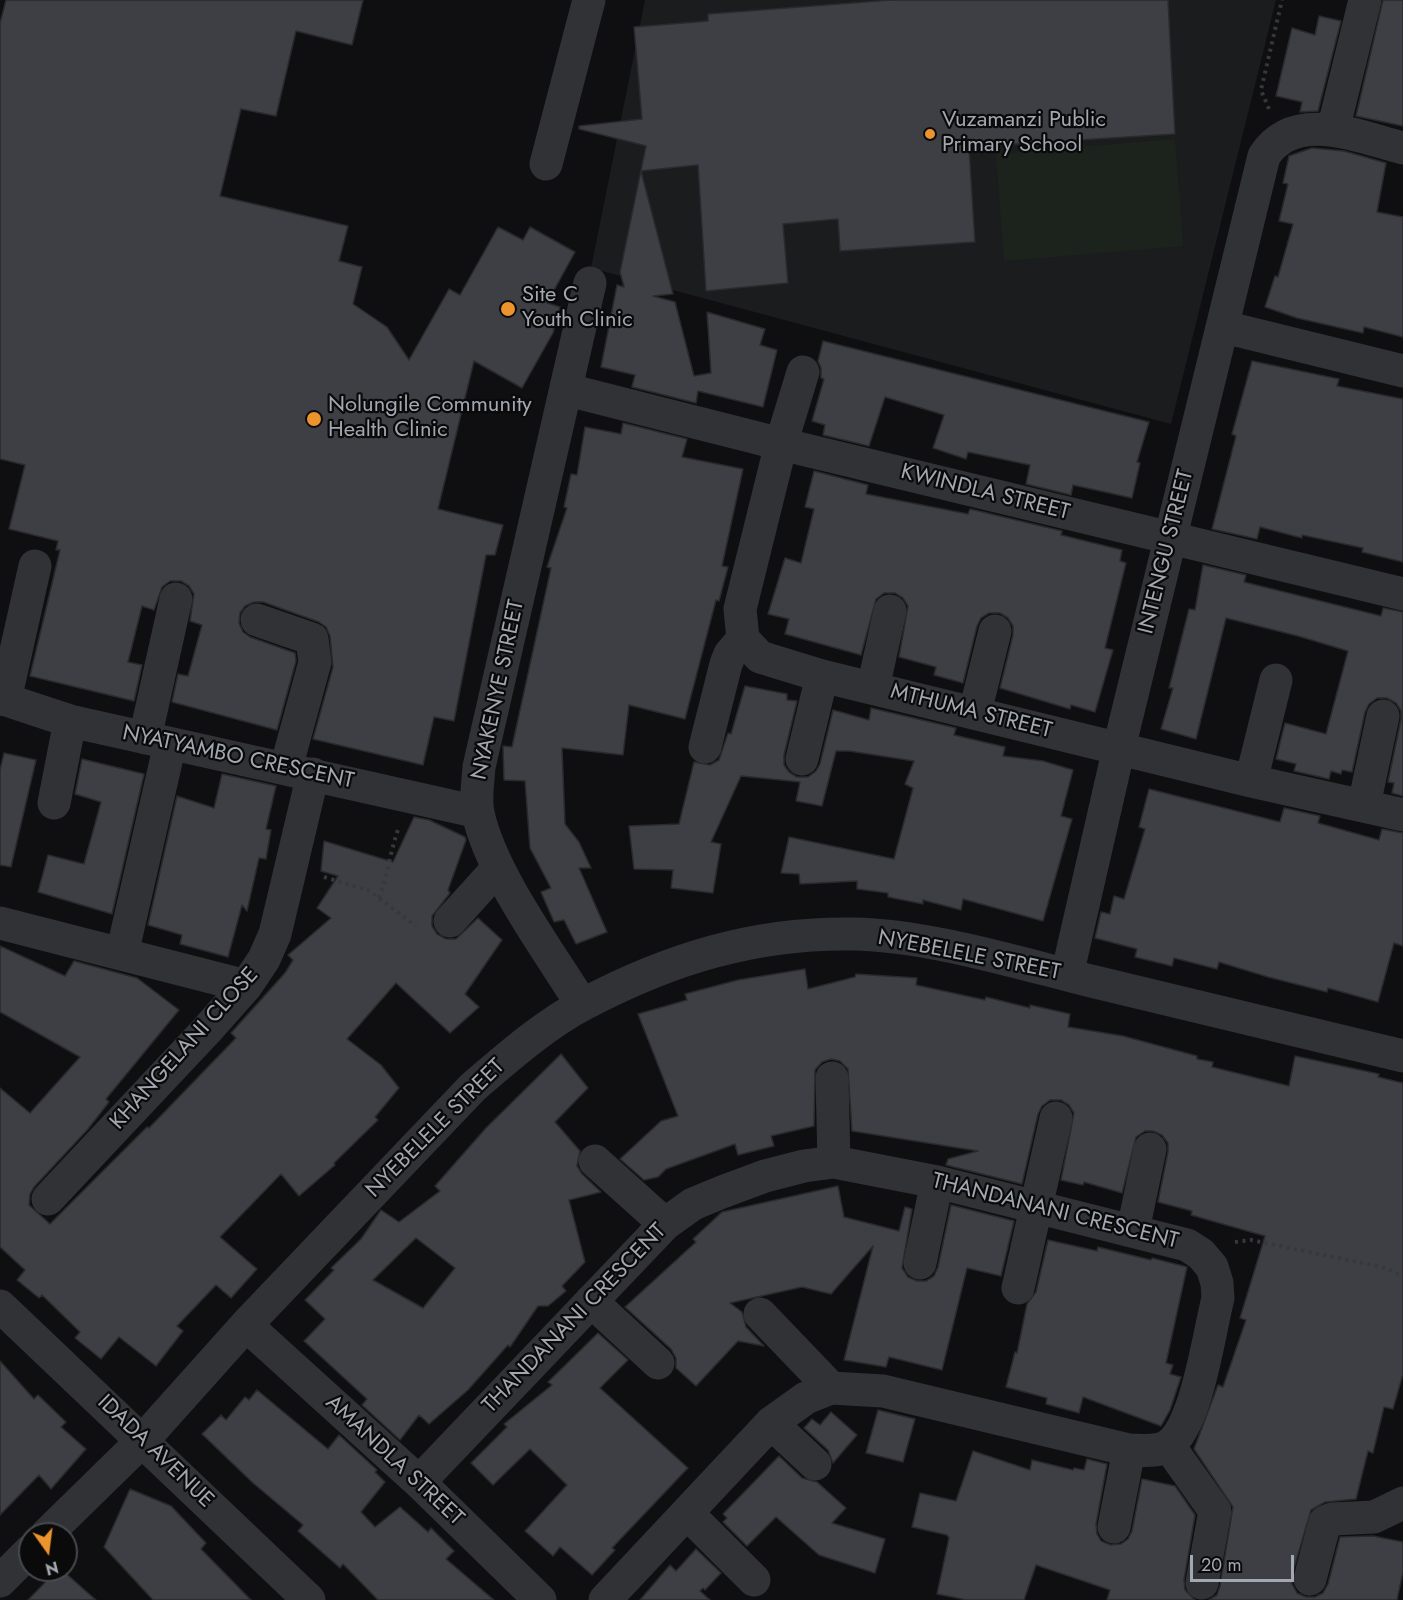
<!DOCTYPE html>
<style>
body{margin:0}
#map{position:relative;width:1403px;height:1600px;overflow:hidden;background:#0f0f11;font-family:Jost,sans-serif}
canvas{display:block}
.north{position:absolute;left:18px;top:1522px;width:60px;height:60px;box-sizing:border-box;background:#0a0a0b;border:2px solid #46494d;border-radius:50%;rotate:166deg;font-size:16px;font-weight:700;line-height:24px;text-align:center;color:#a1a8b1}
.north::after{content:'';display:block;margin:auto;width:21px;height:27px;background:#eb932d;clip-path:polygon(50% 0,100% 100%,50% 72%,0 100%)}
.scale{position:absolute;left:1190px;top:1555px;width:104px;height:27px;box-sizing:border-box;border:3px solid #a1a8b1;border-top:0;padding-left:8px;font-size:18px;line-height:21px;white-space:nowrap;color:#a1a8b1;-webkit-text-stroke:4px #0a0a0b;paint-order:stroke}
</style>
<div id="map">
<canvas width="1403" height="1600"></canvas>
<div class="north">N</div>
<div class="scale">20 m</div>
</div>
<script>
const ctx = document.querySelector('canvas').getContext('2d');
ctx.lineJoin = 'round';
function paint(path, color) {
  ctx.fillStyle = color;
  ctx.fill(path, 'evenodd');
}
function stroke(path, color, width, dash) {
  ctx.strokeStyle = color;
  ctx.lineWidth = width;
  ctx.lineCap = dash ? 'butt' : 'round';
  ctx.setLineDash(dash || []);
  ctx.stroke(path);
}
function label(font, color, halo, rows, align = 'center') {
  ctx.font = font + ' Jost,sans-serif';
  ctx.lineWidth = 4.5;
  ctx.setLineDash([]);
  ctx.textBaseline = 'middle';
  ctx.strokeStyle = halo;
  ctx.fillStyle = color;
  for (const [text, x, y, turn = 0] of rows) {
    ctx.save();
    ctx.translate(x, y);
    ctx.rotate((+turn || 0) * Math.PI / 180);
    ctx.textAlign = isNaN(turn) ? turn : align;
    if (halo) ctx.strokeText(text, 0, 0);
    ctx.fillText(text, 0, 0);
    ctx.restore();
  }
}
paint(new Path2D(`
 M645,0H1276L1171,424L591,268Z`), '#1b1c1d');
paint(new Path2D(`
 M1175,139L1183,246L1004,261L996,154Z`), '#1c231c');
const building = new Path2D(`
 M6,0H363L352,45L296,31L276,116L241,109L220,196L348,226L339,261L362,267L353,304L387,327L409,360L449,289L460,295L498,227L523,240L530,227L575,252L547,303L560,307L553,333L522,388L474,361L438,509L503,525L495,555H486L454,721L434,717L423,765L313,739L333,667L330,636L326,627L319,622L263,602H254L245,606L240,613L239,623L243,632L250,637L295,653L296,661L277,730L172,702L178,674L188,676L202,625L190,621L194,594L189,586L181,581H170L162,587L154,610L142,606L128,662L142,665L134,701L30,676L60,550H56L58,541L9,529L25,465L0,459V23Z
 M891,0H1168L1175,134L969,147L975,242L840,251L838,219L783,224L788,283L706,291L698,165L641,171L673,294L653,296L675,302L694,376L711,373L707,312L765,329L760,345L777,350L763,407L698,391L696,403L632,387L635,375L601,367L617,285L624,287L620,272L646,146L579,129V126L642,119L634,27L708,21V14Z
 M1383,0H1403V126L1356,116Z
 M1319,16L1341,21L1318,111L1300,112L1302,102L1276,96L1292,28L1315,35Z
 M1312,148L1344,151L1386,163L1377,212L1403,217V337L1364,327L1363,333L1297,318L1265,307L1275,276L1278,277L1293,224L1279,221L1288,184L1283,183L1289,156Z
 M823,341L1149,422L1137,462L1140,463L1132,498L1073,485L1071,495L1026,484L1030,465L968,452L966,459L933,448L944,415L885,397L869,446L823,435L825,425L812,421L824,379L821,378V368L818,361Z
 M1252,361L1339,379L1337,386L1403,399V562L1362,552L1363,548L1302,535V538L1260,527L1257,539L1212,529L1236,436L1232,434Z
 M623,423L687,439L682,457L743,469L722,566L728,567L719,601L716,600L685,719L629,705L623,755L562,748L565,824L579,842L591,868H579L607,932L576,944L564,920L554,922L541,892L551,888L530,848L525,781L504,780L503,746L512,747L551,568L547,567L567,508L564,507L571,474L577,475L585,427L621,434Z
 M814,471L868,485L866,494L968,514L970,509L1062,531L1061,535L1122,550L1120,561L1126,563L1105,648L1113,650L1095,712L1071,705L1070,709L1000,688L1013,635V626L1008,618L1000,613H989L981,618L977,626L963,683L934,675L936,667L899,657L908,606L903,598L895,593H884L876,599L861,655L785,634L789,619L768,614L785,558L801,563L814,509L805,507Z
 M1203,565L1246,575L1244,582L1381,616L1383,608L1403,612V796L1392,793L1394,783L1388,782L1401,719V711L1396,703L1387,698H1377L1369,704L1365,712L1352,772L1342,770L1341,774L1331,771L1329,779L1294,771L1296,764L1276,759L1285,723L1326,734L1348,651L1298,636L1226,618L1196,739L1161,729L1173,688H1169L1189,609L1195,610Z
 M745,686L787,694V700L797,701L784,755V765L789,772L797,777H808L816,771L820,764L833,710L869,720L871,708L956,728L954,735L1005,747L1003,756L1043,761L1073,770L1061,816L1072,819L1043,921L963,899L961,910L923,900V904L888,897V893L857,889V881L800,884L799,874L781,873L789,837L894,859L913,788L905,784L914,761L849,751H836L822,806L796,801L800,782L741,776L711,842L721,844L713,893L671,888L673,870L634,869L629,826L679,824L694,762L710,765L719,760L728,733L731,734Z
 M4,753L36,760L11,867L0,865V770Z
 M82,759L144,774L112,914L38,892L48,855L84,864L101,802L75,794Z
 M222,774L276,786L266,829L271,830L266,859L259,858L247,911L242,905L228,957L180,944L182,935L148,925L177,796L214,808Z
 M1149,789L1280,822L1284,808L1320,816L1318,823L1379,840L1382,829L1403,833V946L1394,943L1378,1002L1328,988L1327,992L1268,977L1219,962L1217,969L1174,958L1172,966L1135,957L1137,949L1095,938L1101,912L1110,914L1114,896L1124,899L1145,829L1139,827Z
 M414,817L429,820L465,837L466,840L448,890L450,893L432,916V926L437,934L446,939H456L478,918L502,940L465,994L479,1007L450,1033L396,983L347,1039L381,1065L399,1088L375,1117L378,1120L334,1163L335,1165L299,1196L281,1174L220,1237L257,1269L231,1298L216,1285L177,1326L183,1331L156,1366L119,1337L101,1359L75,1338L80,1332L42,1295L39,1298L17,1280L25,1270L0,1247V1088L30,1113L80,1057L0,1012V946L65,976L74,961L137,978L179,1010L106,1099L109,1102L88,1129L34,1187L30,1194L29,1205L50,1224L147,1127L149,1128L236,1038L231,1033L285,973L293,960L288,955L331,918L317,908L338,876L321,871L324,841L393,862Z
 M805,969L808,989L855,977L856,974L917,978L916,985L985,1000L986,997L1030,1008V1005L1070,1014L1068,1027L1123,1036L1197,1056V1059L1213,1062L1212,1067L1289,1086L1295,1056L1379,1074L1378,1077L1403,1083V1374L1393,1409L1384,1407L1373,1453L1368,1451L1356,1499L1325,1502L1311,1510L1292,1575V1584L1297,1593L1306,1597H1315L1323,1593L1328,1584L1340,1537L1373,1536L1403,1542V1572L1397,1600H1209L1217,1595L1220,1586L1233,1507L1194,1449L1218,1385L1223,1387L1246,1320L1240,1318L1265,1236L1191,1215L1192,1211L1158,1202L1168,1152V1143L1162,1135L1153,1131H1145L1136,1137L1122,1193L1084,1182L1083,1185L1061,1180L1074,1113L1069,1105L1061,1100H1050L1042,1106L1038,1114L1022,1184L946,1165L948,1159L978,1151L852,1131L848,1069L840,1061L831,1059L822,1062L815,1070L814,1126L771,1136L774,1146L738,1155L735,1144L666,1169L658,1177L644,1180L620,1159L661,1121L678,1116L638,1014L687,1000L685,994L738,980Z
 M561,1054L588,1088L555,1122L580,1151L577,1166L582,1174L601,1192L569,1200L585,1262L562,1286L566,1291L548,1306H538L510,1347L508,1345L468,1390L429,1424L419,1415L400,1440L362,1405L367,1399L304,1341L325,1319L305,1300L334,1270L331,1268L361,1239L381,1210L399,1222L440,1191L435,1186L486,1128ZM416,1238L455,1268L423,1308L373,1280Z
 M838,1186L844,1217L899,1231L905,1207L912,1209L902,1268L908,1277L917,1281H926L934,1276L938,1267L951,1205L1014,1221L1001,1276L967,1268L942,1370L889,1357L886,1367L844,1360L873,1246L831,1294L802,1287L730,1303L742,1312L746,1327L764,1346L738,1341L696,1386L676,1368V1358L671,1349L625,1307L696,1242L693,1239L722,1212Z
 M1048,1240L1097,1251L1098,1247L1151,1260L1152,1258L1187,1267L1166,1363L1173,1365L1170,1374L1181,1377L1170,1410L1161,1426L1083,1397L1079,1413L1046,1404L1047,1398L1006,1387L1015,1352L1017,1353L1027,1304L1036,1292Z
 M598,1333L628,1360L600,1388L688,1468L612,1548L615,1550L592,1575L560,1547L553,1556L525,1531L567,1485L530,1449L493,1485L471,1463L507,1427L504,1424L552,1385L548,1382Z
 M0,1361L34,1399L38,1395L66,1422L61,1427L86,1449L51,1489L39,1475L0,1515Z
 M257,1390L328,1449L339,1435L377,1470L375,1472L385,1482L361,1512L375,1527L400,1507L428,1532L431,1528L454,1551L446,1559L494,1600H378L343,1564L340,1568L298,1531L303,1525L253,1483L202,1434L221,1415L226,1420L245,1397L249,1400Z
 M878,1410L915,1419L903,1462L866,1453Z
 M831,1412L857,1435L833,1463L828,1450L804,1428L812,1419L820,1425Z
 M973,1451L1030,1470L1032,1460L1073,1470L1074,1468L1084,1470L1087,1459L1107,1464L1096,1524L1097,1534L1101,1541L1111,1545L1121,1544L1128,1539L1132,1531L1142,1479L1175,1486L1195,1515L1184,1580L1185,1590L1195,1600H1107L1110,1590L1036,1565L1024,1600H967L937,1594L949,1538L947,1535L912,1527L920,1493L956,1501Z
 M779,1456L802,1478L817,1482L846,1508L832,1523L885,1539L875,1573L819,1555L776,1517L747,1546L723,1522L727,1518L723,1514Z
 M130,1489L171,1506L206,1543L201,1549L251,1600H153L104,1547Z
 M696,1549L721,1573L705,1590L703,1588L700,1591L710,1600H640L670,1565L676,1571Z
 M57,1570H62L96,1600H28Z`);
paint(building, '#3e3f44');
stroke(building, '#292a2c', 1.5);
stroke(new Path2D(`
 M1269,109L1261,90L1282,0
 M324,877L368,890L416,926
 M379,898C388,875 390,851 399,827
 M1235,1242L1251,1240L1382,1267L1403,1276`), '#36393c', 4, [3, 4.5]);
stroke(new Path2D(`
 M1333,130L1365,0
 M546,164L589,0
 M1224,327L1403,371
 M803,372L781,444L740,609L743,639L760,657L822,676L1251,781L1403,815
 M568,390L781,444L1403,594
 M257,620L312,639L315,662L286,768
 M873,688L890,611
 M0,698L70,721L478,812
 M5,700L35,566
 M975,712L995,631
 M145,738L176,599
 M705,747L726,664L730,654L743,639
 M802,759L822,676
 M1251,781L1276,680
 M54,803L70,721
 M1364,805L1383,716
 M450,921L498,868
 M0,923L246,986
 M122,954L170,744
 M1067,975L1119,748L1264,156C1295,108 1359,137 1403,148
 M582,1005C549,951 491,874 478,813C475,799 478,782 479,767L590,283
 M832,1078L834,1162
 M595,1161L665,1224
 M48,1199L206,1031L246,986L264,959L275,934L313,774
 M1133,1230L1150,1149
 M920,1263L937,1182
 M1018,1288L1056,1118
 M591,1301L658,1363
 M0,1306L309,1600
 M760,1314L831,1388
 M246,1325L419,1482L540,1600
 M771,1423L815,1464
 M1169,1446L1215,1511L1202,1583
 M419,1482L665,1224L693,1204L722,1192L765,1176L804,1166L834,1162L937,1182L1187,1245L1201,1254L1212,1267L1217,1283L1218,1298C1209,1333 1197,1424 1169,1445C1158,1453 1142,1450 1129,1450L883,1391L831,1388L806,1398L771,1423L605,1600
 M687,1513L754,1580
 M1114,1527L1129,1450
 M47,1534L143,1440L246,1325L473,1087C507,1058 544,1025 584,1004C669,959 756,932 853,934C927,935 1018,963 1091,981C1195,1006 1299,1031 1403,1056
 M1310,1579L1325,1522L1332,1519L1374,1517L1403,1503
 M0,1581L30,1551`), '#303235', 33);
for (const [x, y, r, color] of [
 [930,134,6,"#eb932d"],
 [508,309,8,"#eb932d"],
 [314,419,8,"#eb932d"]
]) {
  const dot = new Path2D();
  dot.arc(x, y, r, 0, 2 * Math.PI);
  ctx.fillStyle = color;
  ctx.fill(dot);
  stroke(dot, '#0a0a0b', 2);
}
label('22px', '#a1a8b1', '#0a0a0b', [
 ["Vuzamanzi Public",942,121],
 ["Primary School",942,146],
 ["Site C",522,296],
 ["Youth Clinic",522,321],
 ["Nolungile Community",328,406],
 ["Health Clinic",328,431]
], 'left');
label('22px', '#a1a8b1', '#0a0a0b', [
 ["KWINDLA STREET",985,493,14],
 ["INTENGU STREET",1167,552,-76],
 ["NYAKENYE STREET",499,690,-78],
 ["MTHUMA STREET",971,712,14],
 ["NYATYAMBO CRESCENT",238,758,12],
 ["NYEBELELE STREET",969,956,11],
 ["KHANGELANI CLOSE",185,1049,-48],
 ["NYEBELELE STREET",436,1129,-45],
 ["THANDANANI CRESCENT",1055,1212,14],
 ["THANDANANI CRESCENT",575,1319,-46],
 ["IDADA AVENUE",155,1452,44],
 ["AMANDLA STREET",394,1461,43]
]);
</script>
